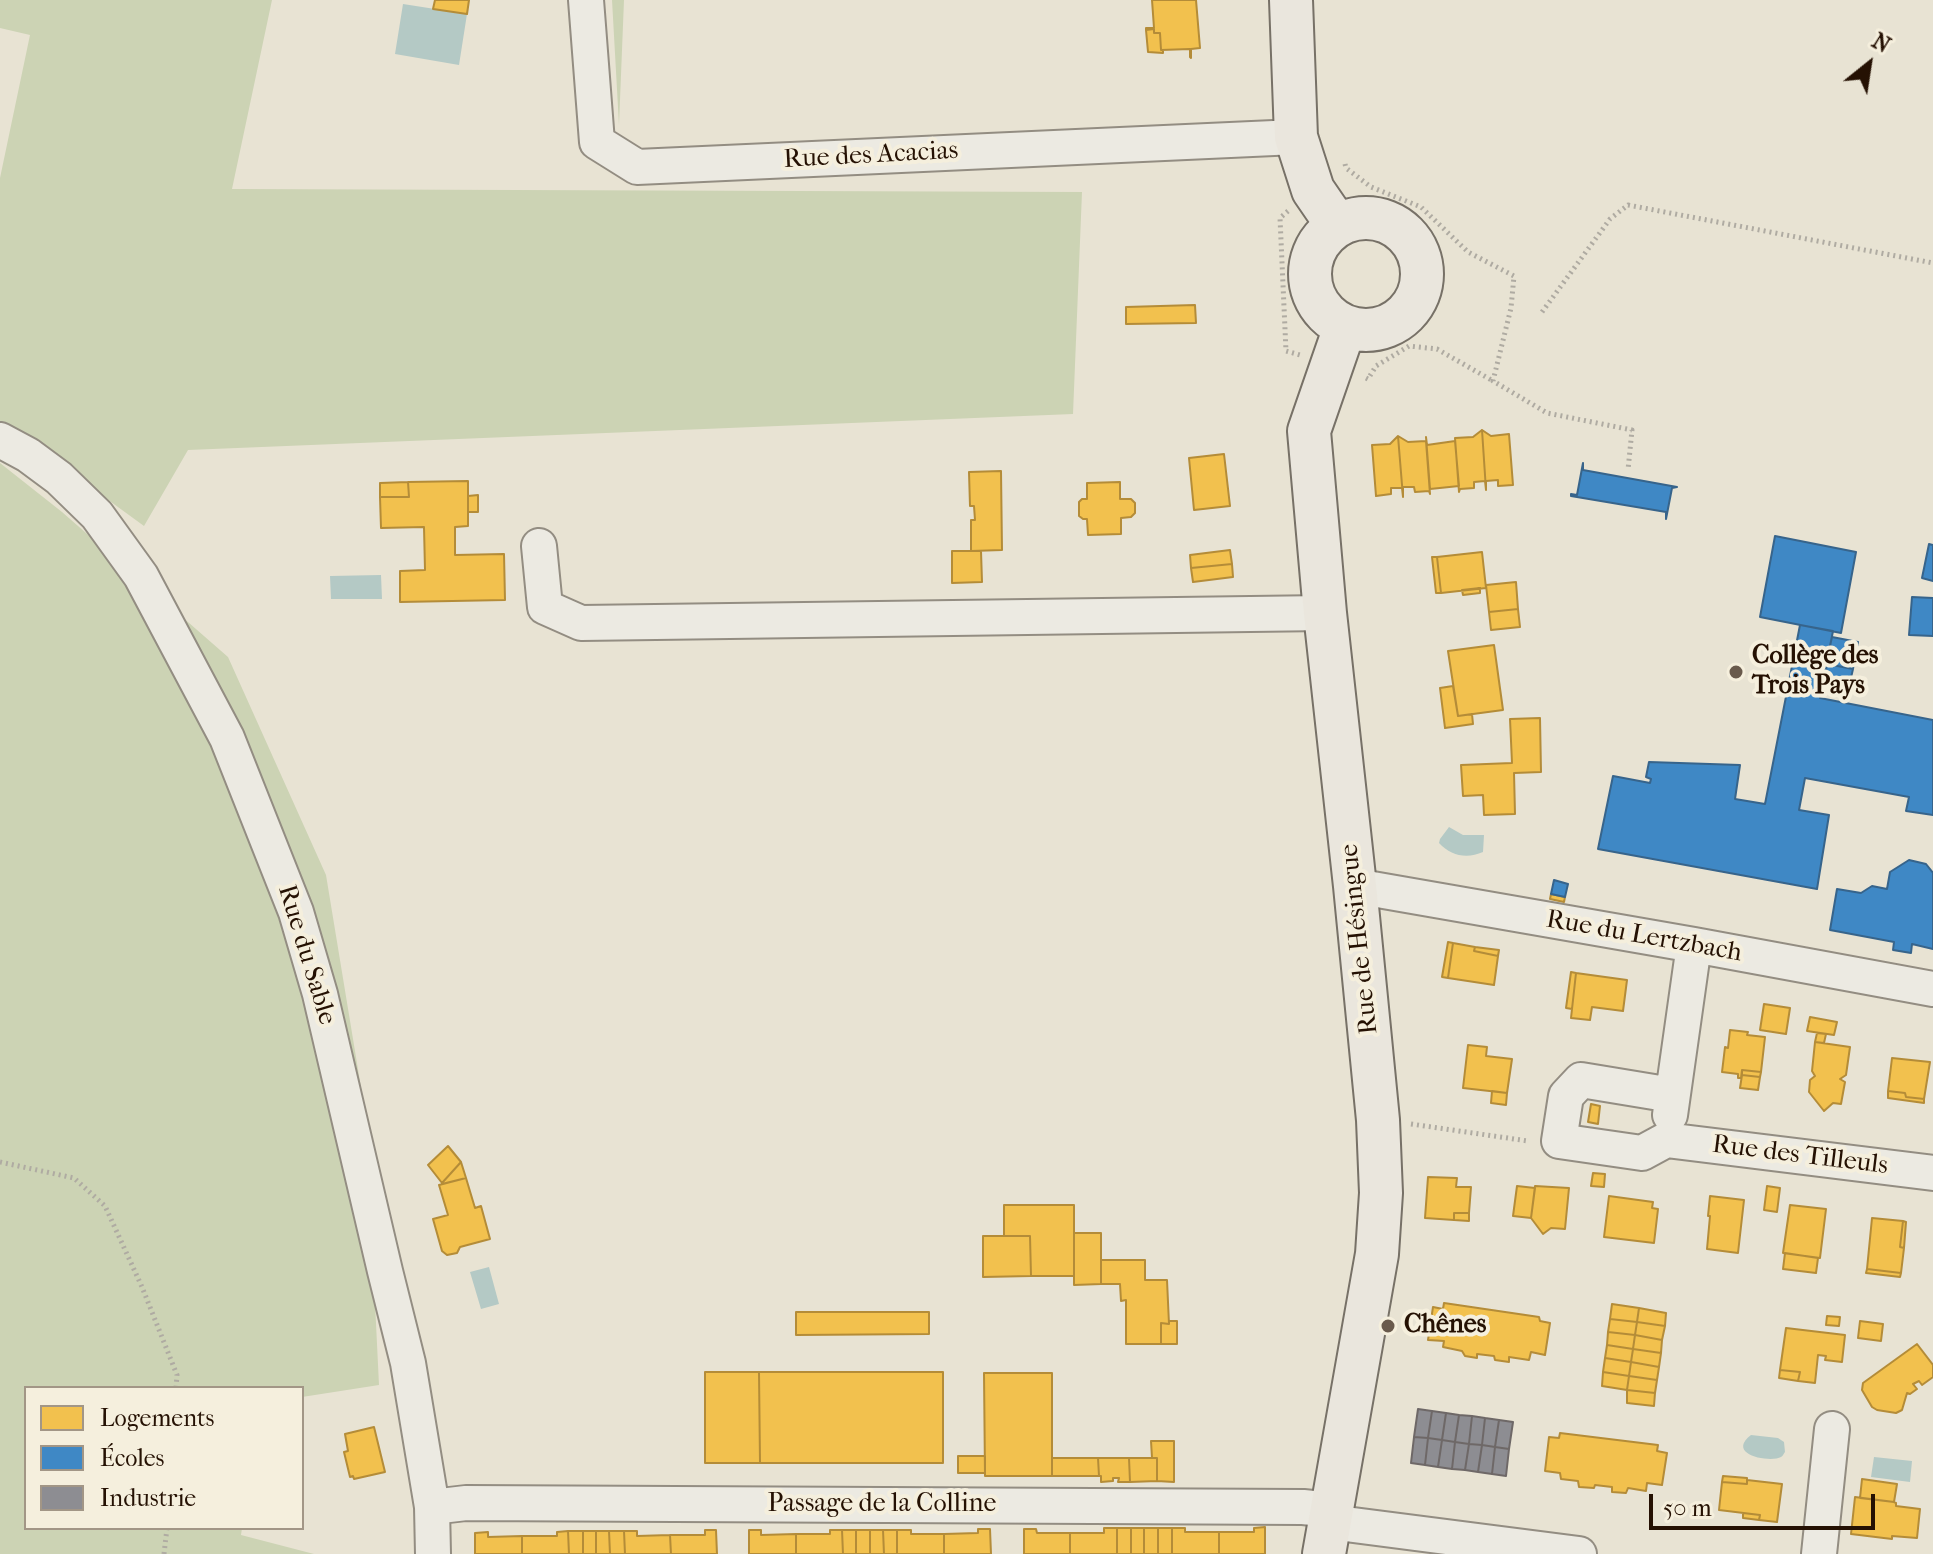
<!DOCTYPE html>
<meta charset="utf-8">
<style>
body{margin:0}
#map{position:relative;width:1933px;height:1554px;overflow:hidden;background:#e8e3d3;font-family:"IM FELL French Canon",serif}
canvas{display:block}
.legend{position:absolute;left:24px;top:1386px;width:280px;height:144px;box-sizing:border-box;background:#f5efdd;border:2px solid #a29686;margin:0;padding:10px 14px;list-style:none;font-size:24px;color:#251103}
.legend li{display:flex;align-items:center;gap:16px;height:40px}
.legend b{width:40px;border:2px solid #a29686}
.north{position:absolute;left:1829px;top:24px;width:80px;height:80px;-webkit-text-stroke:6px #f5efdd;paint-order:stroke;rotate:30deg;font-size:22px;font-weight:700;line-height:32px;text-align:center;color:#251103}
.north::after{content:'';display:block;margin:auto;width:28px;height:36px;background:#251103;clip-path:polygon(50% 0,100% 100%,50% 72%,0 100%)}
.scale{position:absolute;left:1649px;top:1494px;width:226px;height:36px;box-sizing:border-box;border:4px solid #251103;border-top:0;padding-left:10px;font-size:24px;line-height:28px;white-space:nowrap;color:#251103;-webkit-text-stroke:6px #f5efdd;paint-order:stroke}
</style>
<div id="map">
<canvas width="1933" height="1554"></canvas>
<ul class="legend">
<li><b style="height:22px;background:#f2c14e"></b>Logements</li>
<li><b style="height:22px;background:#3f88c5"></b>Écoles</li>
<li><b style="height:22px;background:#8d8d92"></b>Industrie</li>
</ul>
<div class="north">N</div>
<div class="scale">50 m</div>
</div>
<script>
const ctx = document.querySelector('canvas').getContext('2d');
ctx.lineJoin = 'round';
function paint(path, color) {
  ctx.fillStyle = color;
  ctx.fill(path, 'evenodd');
}
function stroke(path, color, width, dash) {
  ctx.strokeStyle = color;
  ctx.lineWidth = width;
  ctx.lineCap = dash ? 'butt' : 'round';
  ctx.setLineDash(dash || []);
  ctx.stroke(path);
}
function label(font, color, halo, rows, align = 'center') {
  ctx.font = font + ' "IM FELL French Canon",serif';
  ctx.lineWidth = 8;
  ctx.setLineDash([]);
  ctx.textBaseline = 'middle';
  ctx.strokeStyle = halo;
  ctx.fillStyle = color;
  for (const [text, x, y, turn = 0] of rows) {
    ctx.save();
    ctx.translate(x, y);
    ctx.rotate((+turn || 0) * Math.PI / 180);
    ctx.textAlign = isNaN(turn) ? turn : align;
    if (halo) ctx.strokeText(text, 0, 0);
    ctx.fillText(text, 0, 0);
    ctx.restore();
  }
}
paint(new Path2D(`
 M0,0H272L232,189L1082,192L1073,414L188,450L144,526L0,421V178L30,35L0,28Z
 M612,0H624L619,125Z
 M0,463L62,512L228,657L326,875L366,1118L379,1385L302,1397V1388H26V1528H242L241,1535L314,1554H0Z`), '#ccd3b4');
paint(new Path2D(`
 M403,4L467,14L459,65L395,54Z
 M381,575L382,599H331L330,576Z
 M1449,827L1463,835H1484L1483,852C1467,859 1451,856 1439,843L1440,839Z
 M489,1267L499,1304L481,1309L470,1272Z
 M1751,1435L1778,1438L1784,1442L1785,1452C1784,1453 1783,1456 1781,1457C1771,1463 1725,1455 1751,1435Z
 M1874,1457L1912,1461L1910,1482L1871,1477Z`), '#b4c9c5');
const homes = new Path2D(`
 M435,0H469L467,14L433,9Z
 M1152,0H1196L1200,48L1191,49V58L1190,57V49L1161,50L1160,33H1154V29L1146,30V28H1154Z
 M1154,29V33H1160L1161,50H1163V53L1148,52L1146,30Z
 M1195,305L1196,323L1126,324V307Z
 M1482,430L1486,490L1485,481L1474,482V488L1460,489L1459,492L1455,438L1473,437Z
 M1482,430L1491,436L1509,434L1513,485L1498,486V480L1486,481V490Z
 M1398,436L1408,442L1426,441L1430,494L1429,491L1415,492L1414,487H1403V497Z
 M1398,436L1403,497L1402,488H1391V494L1376,496L1372,445L1390,444Z
 M1426,437L1427,445L1455,441L1459,486L1430,489Z
 M1224,454L1230,506L1194,510L1189,458Z
 M1001,471L1002,550L971,551V520H975L974,506H970L969,472Z
 M468,481V526L455,527V555L504,554L505,600L400,602V571L425,570L424,527L381,528L380,497H409L408,482Z
 M408,482L409,497H380V483Z
 M1120,482V499H1131L1135,503V513L1131,517L1121,518V534L1088,535L1087,519H1083L1079,516V502L1082,499H1087V483Z
 M478,495V512H468V496Z
 M1230,550L1232,564L1191,568L1190,555Z
 M952,551H981L982,582L952,583Z
 M1482,552L1486,588L1441,593L1437,557Z
 M1432,557H1437L1441,593H1436Z
 M1232,564L1233,577L1193,582L1191,568Z
 M1516,582L1518,609L1489,612L1486,585Z
 M1480,588V593L1463,595L1462,590Z
 M1518,609L1520,627L1491,630L1489,612Z
 M1494,645L1503,710L1458,716L1448,651Z
 M1453,686L1458,716L1472,714L1473,724L1445,728L1440,688Z
 M1540,718L1541,772L1514,773L1515,814L1484,815L1483,795L1463,796L1461,765L1512,763L1510,719Z
 M1551,894L1565,897L1564,902L1550,899Z
 M1448,942L1453,943L1448,978L1442,977Z
 M1453,943L1475,947L1474,951L1498,956L1494,985L1448,978Z
 M1475,947L1499,950L1498,956L1474,951Z
 M1571,972L1576,973L1572,1009L1566,1008Z
 M1576,973L1627,980L1623,1011L1592,1007L1590,1020L1571,1018Z
 M1764,1004L1790,1008L1786,1034L1760,1030Z
 M1810,1017L1837,1022L1834,1035L1807,1031Z
 M1730,1030L1748,1032L1747,1035L1765,1037L1761,1072L1742,1070L1741,1078H1738V1074L1722,1072L1725,1047L1728,1048Z
 M1817,1033L1826,1034L1824,1043L1815,1042Z
 M1815,1042L1850,1047L1846,1075L1840,1079L1845,1082L1841,1104L1833,1103L1824,1111L1809,1092L1810,1080L1815,1076L1812,1071Z
 M1468,1045L1487,1047L1486,1056L1512,1059L1507,1093L1463,1088Z
 M1892,1058L1930,1062L1924,1099L1906,1097L1905,1093L1888,1091Z
 M1742,1070L1761,1072L1760,1077L1742,1075Z
 M1742,1075L1760,1077L1758,1090L1740,1088Z
 M1492,1091L1507,1093L1506,1105L1491,1103Z
 M1888,1091L1905,1093L1906,1097L1924,1099V1103L1888,1098Z
 M1591,1104L1600,1106L1598,1124L1588,1122Z
 M448,1146L461,1162L442,1183L428,1165Z
 M461,1162L466,1178L442,1184V1183Z
 M1593,1173L1605,1174L1604,1187L1591,1186Z
 M1428,1177L1457,1178L1456,1187H1471L1469,1213H1454V1220L1425,1218Z
 M466,1178L475,1208L481,1206L490,1239L460,1247L457,1253L447,1255L442,1251L433,1219L448,1215L439,1185Z
 M1517,1186L1535,1188L1531,1218L1513,1216Z
 M1535,1186L1569,1188L1565,1229L1551,1228L1543,1234L1531,1218Z
 M1767,1186L1780,1188L1777,1212L1764,1210Z
 M1609,1196L1653,1202L1652,1208L1658,1209L1654,1243L1604,1237Z
 M1710,1196L1744,1200L1738,1253L1707,1249L1710,1216H1708Z
 M1004,1205H1074V1276H1031L1030,1236H1004Z
 M1790,1205L1826,1209L1820,1258L1783,1253Z
 M1454,1213H1469V1221L1454,1220Z
 M1872,1218L1903,1221L1900,1247L1904,1248L1901,1273L1867,1269Z
 M1903,1221L1906,1222L1904,1248L1900,1247Z
 M1074,1233H1101V1284L1074,1285Z
 M983,1236H1030L1031,1276L983,1277Z
 M1785,1253L1818,1258L1816,1273L1783,1269Z
 M1101,1260H1145V1280H1167L1169,1324L1161,1323V1344H1126V1300L1121,1301L1120,1284H1101Z
 M1867,1269L1901,1273L1900,1277L1866,1273Z
 M1444,1303L1539,1317L1540,1321L1550,1323L1545,1355L1531,1352L1529,1360L1509,1357V1362L1495,1360L1494,1356L1477,1354V1358L1465,1356L1462,1351L1443,1347L1444,1341L1428,1340L1433,1307L1443,1309Z
 M1612,1304L1639,1308L1637,1322L1610,1319Z
 M1639,1308L1666,1313L1665,1326L1637,1322Z
 M796,1312H929V1334L796,1335Z
 M1827,1316L1840,1317L1839,1326L1826,1325Z
 M1610,1319L1637,1322L1635,1335L1608,1332Z
 M1169,1321H1177V1344H1161V1323L1169,1324Z
 M1860,1321L1883,1324L1881,1341L1858,1338Z
 M1637,1322L1665,1326L1662,1340L1635,1335Z
 M1786,1328L1845,1335L1842,1362L1825,1360L1826,1356L1818,1355L1815,1383L1798,1381L1800,1372L1780,1370Z
 M1608,1332L1635,1335L1633,1349L1607,1345Z
 M1635,1335L1662,1340L1661,1353L1633,1349Z
 M1917,1344L1933,1365V1377L1922,1385L1919,1381L1913,1384L1917,1389L1910,1394L1907,1393L1902,1410L1896,1413L1877,1410L1872,1407L1862,1390L1863,1383Z
 M1607,1345L1633,1349L1631,1362L1605,1358Z
 M1633,1349L1661,1353L1659,1367L1631,1362Z
 M1605,1358L1631,1362L1629,1376L1603,1372Z
 M1631,1362L1659,1367L1657,1380L1629,1376Z
 M1780,1370L1800,1372L1798,1381L1779,1378Z
 M705,1372H759L760,1463H705Z
 M759,1372H943V1463H760Z
 M1603,1372L1629,1376L1627,1390L1602,1386Z
 M984,1373H1052V1476H985Z
 M1629,1376L1657,1380L1655,1393L1627,1390Z
 M1627,1390L1655,1393L1654,1406L1627,1403Z
 M374,1427L385,1472L354,1479L353,1476L350,1477L344,1452L348,1451L345,1434Z
 M1560,1433L1658,1445L1657,1451L1667,1453L1662,1485L1647,1483L1646,1491L1628,1488L1626,1493L1612,1492V1487L1595,1485L1594,1488L1579,1487L1578,1481L1561,1479L1560,1473L1545,1471L1549,1437L1559,1438Z
 M1151,1441H1174V1482L1157,1481V1458H1152Z
 M958,1456H985V1473H958Z
 M1052,1458H1098L1099,1476H1052Z
 M1098,1458H1129L1130,1482H1118L1119,1478H1113V1481L1101,1482V1476H1099Z
 M1129,1458H1157V1481L1130,1482Z
 M1723,1476L1747,1478V1484L1722,1482Z
 M1862,1479L1897,1484L1894,1502L1860,1498Z
 M1747,1480L1782,1484L1777,1522L1759,1520L1760,1515L1719,1510L1722,1482L1747,1484Z
 M1855,1497L1894,1502L1896,1503V1506L1920,1509L1917,1538L1892,1536V1539L1851,1534Z
 M1743,1513L1760,1515L1759,1520L1743,1518Z
 M1265,1527V1554H1219V1532H1254V1528Z
 M1104,1528H1117V1554H1070V1533H1104Z
 M1117,1528H1131V1554H1117Z
 M1131,1528H1144V1554H1131Z
 M1144,1528H1158V1554H1144Z
 M1158,1528H1172V1554H1158Z
 M1172,1528H1185V1532H1219V1554H1172Z
 M978,1529H990L991,1554H944V1534L978,1533Z
 M1024,1529H1036L1037,1533H1070V1554H1024Z
 M705,1530H716L717,1554H671L670,1535H705Z
 M749,1530H761V1535L796,1534V1554H749Z
 M830,1530H842L843,1554H796V1534H830Z
 M842,1530H856V1554H843Z
 M856,1530H870V1554H856Z
 M870,1530H883L884,1554H870Z
 M883,1530H897V1554H884Z
 M897,1530H911V1534H944V1554H897Z
 M568,1531H583V1554H569Z
 M568,1531L569,1554H522V1536H557V1532Z
 M583,1531H596V1554H583Z
 M596,1531H609L610,1554H596Z
 M609,1531H624L625,1554H610Z
 M624,1531H637V1536L670,1535L671,1554H625Z
 M488,1532V1537L522,1536V1554H475V1533Z`);
paint(homes, '#f2c14e');
stroke(homes, '#b48c38', 2);
const schools = new Path2D(`
 M1583,463V470L1677,487L1672,488L1666,519V512L1571,496V494L1577,495Z
 M1775,536L1856,552L1841,633L1760,617Z
 M1929,544L1933,545V581L1922,578Z
 M1912,597L1933,598V636L1909,635Z
 M1800,625L1833,631L1820,698L1933,720V815L1906,811L1909,797L1805,778L1799,810L1829,815L1817,889L1598,849L1613,776L1650,783L1651,779L1646,777L1649,762L1740,765L1735,799L1765,804Z
 M1832,637L1858,642L1855,655L1829,650Z
 M1829,650L1855,655L1853,669L1827,664Z
 M1827,664L1853,669L1850,682L1825,677Z
 M1909,860L1926,864L1933,873V949L1912,944L1911,953L1893,950L1894,942L1830,930L1837,889L1861,893L1872,886L1887,889L1890,872Z
 M1554,880L1568,884L1565,897L1551,894Z`);
paint(schools, '#3f88c5');
stroke(schools, '#37648b', 2);
const industry = new Path2D(`
 M1418,1409L1432,1411L1428,1438L1414,1437Z
 M1432,1411L1446,1413L1442,1440L1428,1438Z
 M1446,1413L1459,1415L1455,1442L1442,1440Z
 M1459,1415L1472,1416L1469,1444L1455,1442Z
 M1472,1416L1485,1418L1482,1445L1469,1444Z
 M1485,1418L1499,1420L1495,1447L1482,1445Z
 M1499,1420L1513,1422L1509,1449L1495,1447Z
 M1414,1437L1428,1438L1425,1465L1411,1463Z
 M1428,1438L1442,1440L1438,1467L1425,1465Z
 M1442,1440L1455,1442L1452,1469L1438,1467Z
 M1455,1442L1469,1444L1465,1470L1452,1469Z
 M1469,1444L1482,1445L1478,1472L1465,1470Z
 M1482,1445L1495,1447L1492,1474L1478,1472Z
 M1495,1447L1509,1449L1506,1476L1492,1474Z`);
paint(industry, '#8d8d92');
stroke(industry, '#6e6867', 2);
const minor = new Path2D(`
 M586,0L597,142L637,167L1296,137
 M0,440L28,455L59,478L97,515L141,576L227,738L296,912L320,994L385,1271L408,1363L432,1507L433,1554
 M539,546L545,607L581,623L1325,613
 M1355,886L1694,945L1933,989
 M1672,1095L1581,1080L1566,1096L1559,1141L1642,1153L1666,1140L1933,1173
 M1670,1115L1694,945
 M432,1507L466,1503L1303,1507L1332,1510
 M1330,1522L1579,1554
 M1819,1554L1832,1429`);
const major = new Path2D(`
 M1291,0L1296,137L1313,190L1337,225
 M1310 274a56 56 0 1 1 112 0a56 56 0 1 1-112 0Z
 M1324,1554L1377,1254L1381,1193L1378,1120L1355,886L1325,613L1309,431L1345,327`);
stroke(minor, '#938d82', 38);
stroke(major, '#777167', 46);
stroke(new Path2D(`
 M1345,164L1346,168L1371,187L1421,207L1468,252L1514,276L1511,308L1493,381L1547,413L1632,430L1628,470
 M1288,211L1280,218L1286,351L1300,355
 M1542,312L1610,219L1628,205L1933,263
 M1366,378L1368,379L1376,366L1409,346L1437,349L1493,381
 M1411,1124L1528,1141
 M0,1162L74,1178L105,1206L142,1287L177,1375L176,1388
 M164,1554L167,1528`), '#afaba2', 5, [2, 4]);
stroke(minor, '#eceae2', 34);
stroke(major, '#eae6dd', 42);
for (const [x, y, r, color] of [
 [1736,672,8,"#695a4c"],
 [1388,1326,8,"#695a4c"]
]) {
  const dot = new Path2D();
  dot.arc(x, y, r, 0, 2 * Math.PI);
  ctx.fillStyle = color;
  ctx.fill(dot);
  stroke(dot, '#f5efdd', 3);
}
label('26px', '#251103', '#f5efdd', [
 ["Rue des Acacias",871,156,-3],
 ["Rue du Lertzbach",1644,937,10],
 ["Rue de Hésingue",1360,939,-96],
 ["Rue du Sable",306,955,73],
 ["Rue des Tilleuls",1800,1156,7],
 ["Passage de la Colline",882,1505]
]);
label('bold 26px', '#251103', '#f5efdd', [
 ["Collège des",1752,657],
 ["Trois Pays",1752,687],
 ["Chênes",1404,1326]
], 'left');
</script>
